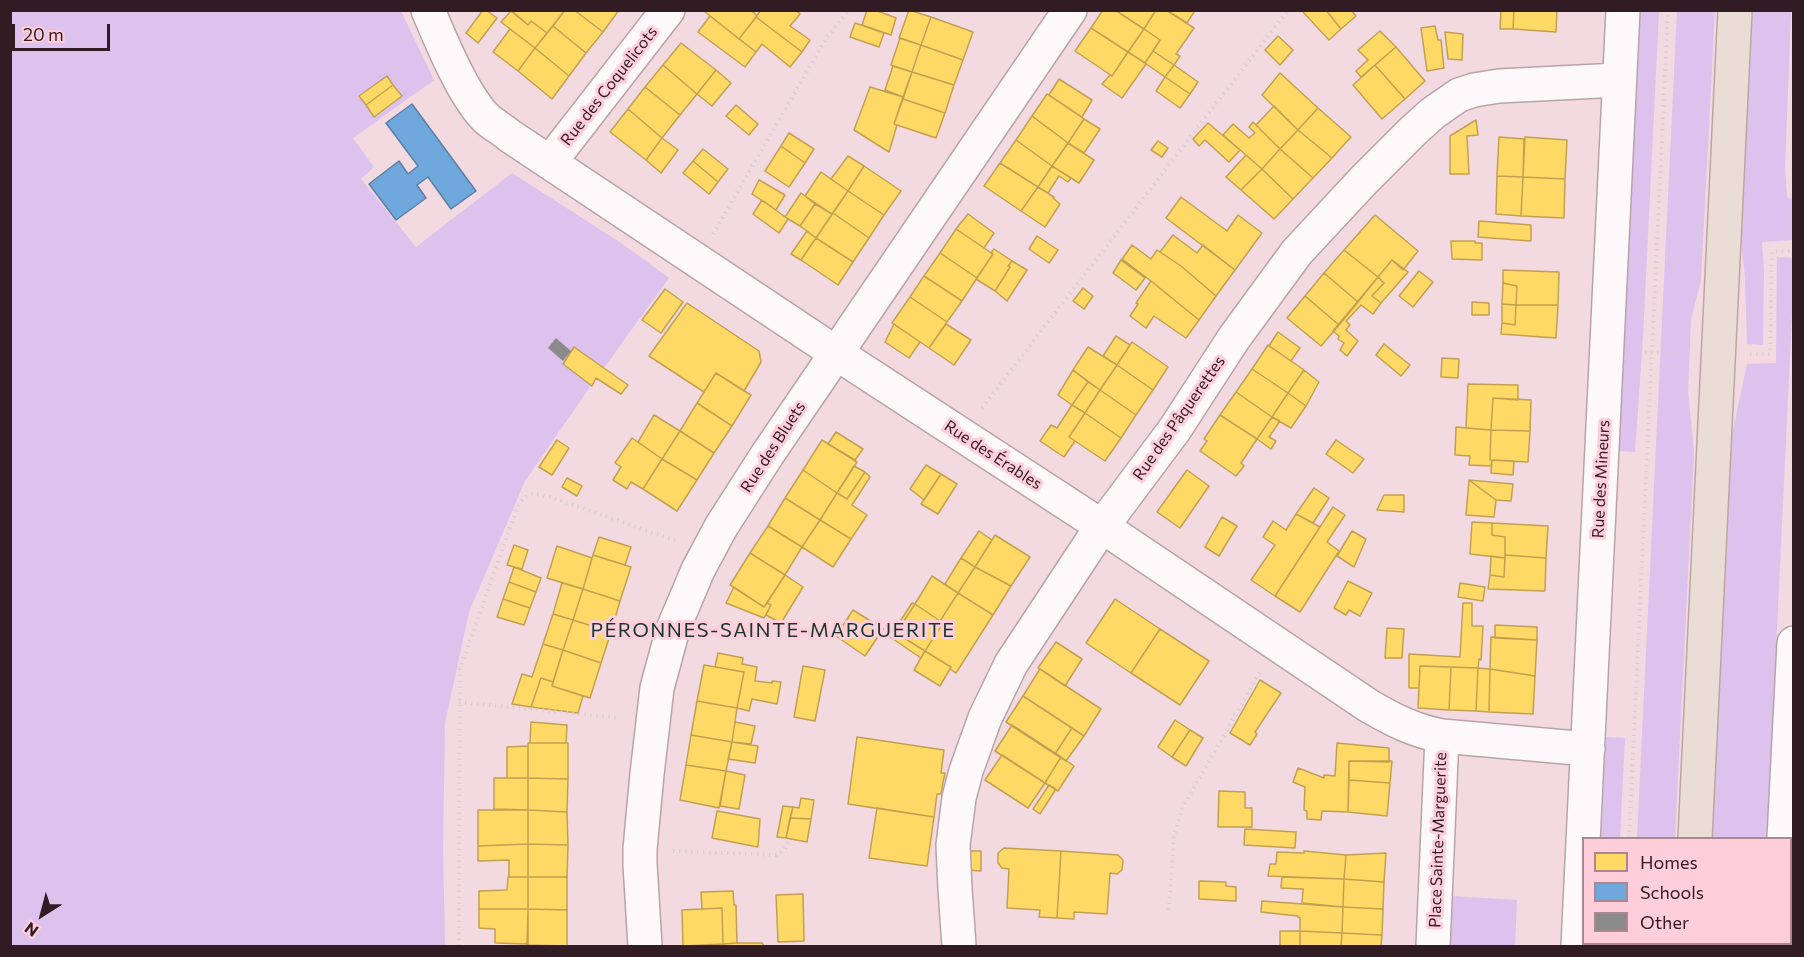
<!DOCTYPE html>
<meta charset="utf-8">
<style>
body{margin:0}
#map{position:relative;width:1804px;height:957px;overflow:hidden;background:#f3d9e0;font-family:Commissioner,sans-serif}
canvas{display:block}
.frame{position:absolute;inset:0;border:12px solid #321c23;pointer-events:none}
.legend{position:absolute;left:1582px;top:837px;width:210px;height:108px;box-sizing:border-box;background:#fecedb;border:2px solid #ac8791;margin:0;padding:8px 10px;list-style:none;font-size:18px;color:#321c23}
.legend li{display:flex;align-items:center;gap:12px;height:30px}
.legend b{width:30px;border:2px solid #ac8791}
.north{position:absolute;left:12px;top:885px;width:60px;height:60px;-webkit-text-stroke:4px #fecedb;paint-order:stroke;rotate:216deg;font-size:16px;font-weight:700;line-height:24px;text-align:center;color:#321c23}
.north::after{content:'';display:block;margin:auto;width:21px;height:27px;background:#321c23;clip-path:polygon(50% 0,100% 100%,50% 72%,0 100%)}
.scale{position:absolute;left:12px;top:24px;width:98px;height:27px;box-sizing:border-box;border:3px solid #321c23;border-top:0;padding-left:8px;font-size:18px;line-height:21px;white-space:nowrap;color:#321c23;-webkit-text-stroke:4px #fecedb;paint-order:stroke}
</style>
<div id="map">
<canvas width="1804" height="957"></canvas>
<div class="frame"></div>
<ul class="legend">
<li><b style="height:16px;background:#ffd966"></b>Homes</li>
<li><b style="height:16px;background:#6fa8dc"></b>Schools</li>
<li><b style="height:16px;background:#8c8b8c"></b>Other</li>
</ul>
<div class="north">N</div>
<div class="scale">20 m</div>
</div>
<script>
const ctx = document.querySelector('canvas').getContext('2d');
ctx.lineJoin = 'round';
function paint(path, color) {
  ctx.fillStyle = color;
  ctx.fill(path, 'evenodd');
}
function stroke(path, color, width, dash) {
  ctx.strokeStyle = color;
  ctx.lineWidth = width;
  ctx.lineCap = dash ? 'butt' : 'round';
  ctx.setLineDash(dash || []);
  ctx.stroke(path);
}
function label(font, color, halo, rows, align = 'center') {
  ctx.font = font + ' Commissioner,sans-serif';
  ctx.lineWidth = 6;
  ctx.setLineDash([]);
  ctx.textBaseline = 'middle';
  ctx.strokeStyle = halo;
  ctx.fillStyle = color;
  for (const [text, x, y, turn = 0] of rows) {
    ctx.save();
    ctx.translate(x, y);
    ctx.rotate((+turn || 0) * Math.PI / 180);
    ctx.textAlign = isNaN(turn) ? turn : align;
    if (halo) ctx.strokeText(text, 0, 0);
    ctx.fillText(text, 0, 0);
    ctx.restore();
  }
}
paint(new Path2D(`
 M10,11H401L434,80L353,138L374,167L361,179L416,247L512,173L621,243L669,278L585,394L525,481L469,612L445,723L443,848L445,946H11Z
 M1638,11H1659L1643,336L1635,452L1618,451Z
 M1677,11H1715L1701,280L1691,320L1688,391L1694,452L1675,838H1637Z
 M1750,11H1791L1785,168L1787,197L1793,199V240L1762,242L1764,270L1763,345L1747,344L1745,276L1740,234Z
 M1777,257L1793,258V293L1767,838H1712L1732,435L1747,364L1776,363Z
 M1606,737L1625,738L1620,838H1601Z
 M1451,896L1517,900L1515,946H1449Z
 M1707,944H1762V946H1707Z`), '#dcc2ed');
const homes = new Path2D(`
 M483,10H486L497,18L478,43L466,33Z
 M511,10H565L547,33L531,21L528,25Z
 M565,10H574L603,32L586,53L553,26Z
 M574,10H619L603,32Z
 M751,10L757,16L739,39L704,11Z
 M761,10H796L800,14L790,26L810,40L802,52L756,17Z
 M867,10H875L896,18L891,35L862,25Z
 M909,10L931,17L921,45L899,38Z
 M1103,10H1115L1144,29L1128,52L1091,28Z
 M1115,10H1156L1144,29Z
 M1156,10H1166L1194,28L1176,54L1180,56L1174,65L1153,51L1160,40L1144,29Z
 M1166,10H1192L1194,12L1187,23Z
 M1304,10H1326L1341,29L1329,40L1303,12Z
 M1326,10H1351L1356,16L1341,29Z
 M1501,10H1514L1513,29H1500Z
 M1514,10H1557L1556,32L1513,29Z
 M511,11L528,25L531,21L547,33L535,48L501,22Z
 M710,16L756,52L745,67L698,32Z
 M756,17L802,52L790,67L762,44L756,52L739,39Z
 M931,17L973,32L963,60L921,45Z
 M855,23L884,33L879,47L850,37Z
 M553,26L586,53L569,76L535,48Z
 M1435,26L1438,40H1441L1444,68L1427,71L1421,28Z
 M1091,28L1128,52L1112,76L1075,51Z
 M510,29L535,48L518,71L493,52Z
 M1144,29L1160,40L1145,63L1128,52Z
 M1380,31L1396,47L1361,77L1356,71L1368,60L1358,50Z
 M1445,32L1463,34L1462,60L1448,59Z
 M1278,36L1293,50L1280,65L1265,50Z
 M900,38L921,45L912,72L891,65Z
 M681,43L716,70L697,94L663,65Z
 M921,45L963,60L954,85L912,72Z
 M1396,47L1425,81L1405,99L1375,65Z
 M535,48L569,76L552,99L518,71Z
 M1153,51L1174,65L1165,77L1145,63Z
 M1128,52L1146,64L1122,98L1102,84L1110,75L1112,76Z
 M663,65L697,94L680,115L645,87Z
 M1174,65L1198,82L1190,94L1165,77Z
 M1375,65L1405,99L1382,119L1353,85Z
 M893,66L912,72L903,97L885,90Z
 M716,70L731,83L712,106L697,94Z
 M912,72L954,85L945,113L903,99Z
 M1280,73L1318,108L1298,130L1262,95Z
 M387,76L393,85L366,105L359,96Z
 M1165,77L1190,94L1180,108L1156,91Z
 M1059,79L1092,100L1082,117L1049,95Z
 M393,85L402,96L374,117L366,105Z
 M645,87L680,115L662,138L628,109Z
 M870,87L903,97L894,124L897,125L889,152L854,130Z
 M1047,94L1084,119L1068,143L1032,116Z
 M903,99L945,113L936,138L894,124Z
 M736,105L758,124L749,135L726,116Z
 M1274,106L1298,130L1280,149L1256,125Z
 M1318,108L1351,137L1332,158L1298,130Z
 M628,109L662,138L646,160L610,132Z
 M1032,116L1068,143L1052,166L1016,140Z
 M1084,119L1100,129L1084,153L1068,143Z
 M1476,120L1478,135L1467,136L1469,174H1450V136Z
 M1253,122L1280,149L1262,169L1223,135L1233,124L1249,138L1255,133L1249,127Z
 M1208,123L1240,150L1229,162L1205,140L1199,146L1193,139Z
 M1298,130L1332,158L1313,178L1280,149Z
 M789,133L814,149L805,163L781,146Z
 M1499,137L1524,139L1523,177L1497,176Z
 M1525,137L1567,140L1565,179L1523,177Z
 M662,138L678,150L661,173L646,160Z
 M1016,140L1052,166L1038,187L1000,163Z
 M1158,141L1168,148L1162,157L1151,150Z
 M1068,143L1094,160L1079,183L1052,166Z
 M781,146L805,163L789,187L765,171Z
 M703,149L728,169L718,182L693,161Z
 M1280,149L1313,178L1293,199L1262,169Z
 M1246,155L1262,169L1241,190L1226,177Z
 M848,156L864,166L848,191L831,179Z
 M693,161L718,182L709,194L683,173Z
 M1000,163L1038,187L1021,211L984,186Z
 M864,166L901,191L884,215L848,191Z
 M1052,166L1071,178L1068,182L1059,176L1048,193L1038,187Z
 M1262,169L1293,199L1274,219L1241,190Z
 M821,172L848,191L832,214L805,196Z
 M1497,176L1523,177L1521,216L1496,214Z
 M1523,177L1565,179L1564,218L1521,216Z
 M759,180L785,195L776,210L752,194Z
 M1038,187L1054,197L1053,198L1060,204L1045,227L1021,211Z
 M848,191L884,215L869,238L833,213Z
 M801,193L815,204L800,226L785,217Z
 M1181,197L1227,231L1238,215L1262,233L1235,270L1166,218Z
 M762,200L788,219L779,233L753,214Z
 M815,204L832,214L816,238L800,226Z
 M833,213L869,238L853,262L816,238Z
 M968,214L994,233L984,248L956,229Z
 M1375,215L1418,251L1403,270L1392,260L1378,277L1344,250Z
 M1479,221L1531,225V241L1478,237Z
 M956,229L993,254L977,278L940,253Z
 M807,231L816,238L801,260L791,254Z
 M1173,235L1197,253L1203,245L1235,270L1216,296L1181,266L1160,252Z
 M1037,236L1058,250L1049,263L1029,249Z
 M816,238L853,262L838,285L801,260Z
 M1451,241H1475V243H1482V260L1452,259Z
 M1132,245L1151,259L1157,250L1181,266L1216,296L1199,320L1151,281L1122,259Z
 M994,249L1012,261L1008,266L1010,267L995,291L976,279L993,254L991,253Z
 M1344,250L1378,277L1358,302L1324,273Z
 M940,253L977,278L962,301L924,276Z
 M1121,260L1145,278L1136,290L1113,273Z
 M1392,260L1408,272L1381,303L1372,296L1384,283L1378,277Z
 M1012,261L1027,270L1007,301L995,291L1010,267L1008,266Z
 M1503,270L1559,272L1558,305H1516L1517,286L1503,283Z
 M1419,271L1433,282L1413,307L1399,296Z
 M1324,273L1358,302L1339,325L1305,296Z
 M924,276L962,301L947,322L910,297Z
 M1378,277L1384,283L1372,296L1381,303L1373,314L1361,305L1346,321L1350,325L1346,330L1358,341L1347,356L1340,350L1344,343L1338,339L1339,336L1333,331Z
 M1151,281L1199,320L1186,338L1154,316L1146,328L1130,316L1138,304L1136,303Z
 M1503,283L1517,286L1516,305L1502,304Z
 M1083,288L1093,296L1084,309L1073,301Z
 M665,289L683,302L661,333L642,320Z
 M1305,296L1339,325L1321,346L1287,318Z
 M910,297L947,322L929,348L892,323Z
 M1472,302L1489,303V315H1472Z
 M687,303L759,351L761,362L744,391L716,373L704,392L649,356Z
 M1502,304L1516,305L1515,325L1502,323Z
 M1516,305H1558L1556,338L1501,334L1502,323L1515,325Z
 M894,324L920,342L909,358L885,342Z
 M946,324L971,340L954,365L929,348Z
 M1278,332L1300,348L1291,361L1269,346Z
 M1116,336L1130,345L1117,365L1103,356Z
 M1132,342L1168,367L1153,390L1117,365Z
 M1384,344L1410,365L1401,376L1376,355Z
 M1268,345L1304,370L1288,393L1252,369Z
 M574,347L628,385L621,394L596,378L592,386L563,364Z
 M1088,347L1117,365L1100,390L1073,370Z
 M1442,358L1459,359L1458,378L1441,377Z
 M1117,365L1153,390L1136,415L1100,390Z
 M1252,369L1288,393L1272,417L1236,392Z
 M1073,370L1088,382L1072,405L1058,395Z
 M1304,370L1319,382L1306,406L1288,393Z
 M716,373L751,395L732,426L697,403Z
 M1088,382L1100,390L1085,413L1072,405Z
 M1468,384L1518,385V400L1493,398L1491,430L1466,428Z
 M1100,390L1136,415L1121,438L1085,413Z
 M1236,392L1272,417L1257,439L1220,415Z
 M1288,393L1306,406L1291,428L1272,417Z
 M1493,398L1531,400L1530,431L1491,430Z
 M697,403L732,426L714,453L680,431Z
 M1072,405L1085,413L1069,437L1075,441L1064,457L1040,441L1051,425L1057,428Z
 M1085,413L1121,438L1105,461L1069,437Z
 M654,415L680,431L662,459L638,442Z
 M1220,415L1257,439L1241,463L1244,466L1236,476L1200,451L1207,441L1204,439Z
 M1272,417L1280,421L1269,437L1276,441L1271,449L1257,439Z
 M1456,427L1491,430L1490,460H1492L1491,466L1469,465L1470,456L1455,455Z
 M1491,430L1530,431L1528,462L1490,460Z
 M680,431L714,453L697,480L662,459Z
 M836,432L863,449L855,460L828,444Z
 M632,438L662,459L643,489L631,482L627,489L613,480L621,467L615,463Z
 M557,440L569,448L552,475L539,467Z
 M822,440L857,462L837,493L803,470Z
 M1336,440L1364,459L1353,473L1326,454Z
 M662,459L697,480L677,511L643,489Z
 M1492,460L1514,461L1513,475L1491,473Z
 M926,465L941,474L924,500L910,489Z
 M854,466L865,472L847,499L837,493Z
 M803,470L837,493L820,520L785,498Z
 M1187,470L1209,486L1180,528L1157,512Z
 M865,472L870,477L852,505L867,515L851,539L820,520L837,493L847,499Z
 M941,474L957,484L938,514L921,504Z
 M567,478L582,486L577,496L562,487Z
 M1469,480L1513,484L1511,501L1496,500Z
 M1469,480L1496,500L1494,517L1466,515Z
 M1314,488L1329,498L1313,523L1296,514Z
 M1384,495H1404V512L1377,510Z
 M785,498L820,520L802,547L768,526Z
 M1333,507L1345,515L1327,542L1339,551L1300,612L1275,596Z
 M1296,514L1320,527L1275,596L1251,580L1275,545L1263,537L1273,521L1286,530Z
 M1222,517L1237,526L1219,556L1205,547Z
 M820,520L851,539L833,567L802,547Z
 M1472,522L1492,523V535L1505,537V558L1470,554Z
 M1492,523L1548,526L1546,558L1505,555V537L1492,535Z
 M768,526L802,547L785,575L750,553Z
 M979,531L992,540L975,567L961,558Z
 M1352,531L1366,539L1354,567L1337,556Z
 M995,535L1030,557L1011,586L975,567Z
 M599,537L631,547L625,565L593,555Z
 M514,545L528,550L522,569L507,565Z
 M557,546L592,558L583,589L547,578Z
 M750,553L785,575L764,607L730,585Z
 M593,555L631,567L620,601L583,589Z
 M1505,555L1546,558L1545,591L1488,589L1490,575L1504,577Z
 M1491,556L1505,558L1504,577L1490,575Z
 M961,558L975,567L958,593L945,584Z
 M514,567L541,578L536,592L509,582Z
 M975,567L1011,586L993,615L958,593Z
 M785,575L803,587L781,623L766,615L771,605L767,603Z
 M932,576L958,593L940,621L915,604Z
 M1348,581L1372,593L1360,616L1349,610L1346,615L1334,608Z
 M509,582L536,592L530,608L503,599Z
 M562,583L583,589L573,620L553,614Z
 M1460,583L1485,587L1483,601L1458,597Z
 M734,587L764,607L767,603L771,605L764,618L726,603Z
 M583,589L620,601L611,632L573,620Z
 M958,593L993,615L956,673L950,669L951,667L925,651L943,623L940,621Z
 M503,599L530,608L524,625L497,617Z
 M1115,599L1160,629L1131,673L1086,643Z
 M912,603L915,604L896,633L925,651L921,658L890,637Z
 M1463,603H1472V626H1483L1481,660L1479,659L1478,668L1420,666L1419,688H1409V654L1460,657Z
 M915,604L943,623L925,651L896,633Z
 M853,610L883,629L865,656L836,636Z
 M553,614L573,620L563,650L543,644Z
 M573,620L611,632L601,663L563,650Z
 M1495,625L1537,627V640L1495,638Z
 M1387,628L1404,629L1402,658H1385Z
 M1160,629L1209,661L1180,705L1131,673Z
 M1491,637L1537,640L1535,676L1490,669Z
 M1056,642L1082,659L1065,686L1038,668Z
 M543,644L563,650L553,682L541,678L531,707L512,704L522,674L532,677Z
 M563,650L601,663L590,698L552,686Z
 M925,651L951,667L940,686L914,670Z
 M718,653L743,658L742,664L757,667L755,681L772,683V681L781,682L777,704L752,699L749,711L737,708L744,672L715,667Z
 M704,665L744,672L737,708L697,701Z
 M803,666L825,670L815,721L794,717Z
 M1420,666L1451,667L1449,710L1418,708Z
 M1451,667L1478,668L1476,711L1449,710Z
 M1478,668L1490,669L1489,712L1476,711Z
 M1040,669L1101,709L1084,736L1023,696Z
 M1490,669L1535,676L1533,714L1489,712Z
 M541,678L553,682L552,686L583,696L578,713L531,707Z
 M1260,680L1281,693L1255,732L1257,734L1250,745L1230,733Z
 M1023,696L1072,728L1055,754L1006,722Z
 M697,701L737,708L732,742L691,735Z
 M1175,720L1190,730L1172,757L1158,747Z
 M531,722L567,725L566,743H530Z
 M735,722L755,726L751,744L732,742Z
 M1012,725L1061,757L1045,783L995,751Z
 M1072,728L1084,736L1066,761L1055,754Z
 M1190,730L1203,738L1186,766L1172,757Z
 M691,735L732,742L726,771L686,765Z
 M857,737L944,750L941,773H945L943,783L941,794H937L934,817L848,804Z
 M732,742L758,746L755,763L728,759Z
 M528,743H568V779L528,778Z
 M1337,743L1389,748V762L1349,761L1348,812L1322,811L1321,820L1307,819V811L1304,810L1305,787L1293,782L1298,768L1324,778V775L1335,776Z
 M528,746V778H507V747Z
 M1002,755L1045,783L1028,808L985,780Z
 M1061,757L1074,766L1058,791L1045,783Z
 M1349,761H1392L1390,783L1349,780Z
 M686,765L726,771L719,808L680,800Z
 M726,771L745,775L739,809L720,806Z
 M494,778H528V810L494,809Z
 M528,778L568,779L567,812L528,810Z
 M1349,780L1390,783L1387,816L1348,812Z
 M1049,785L1056,789L1040,814L1033,809Z
 M1219,791L1245,792V808H1252V827H1218Z
 M801,798L814,800L811,819L790,818L793,807L799,808Z
 M783,806L793,807L786,838L777,837Z
 M877,808L934,817L927,866L869,858Z
 M478,810H528V844L478,846Z
 M528,810L567,812L568,845L528,844Z
 M717,811L760,819L758,847L712,838Z
 M790,818L811,819L807,842L786,838Z
 M1245,829L1296,832L1295,848L1244,845Z
 M528,844V877H509V860L478,861V846Z
 M528,844L568,845L567,877H528Z
 M1004,848L1061,851L1057,918L1039,917L1040,910L1007,908L1009,869L1002,868L998,863V853Z
 M968,851H981V871L968,870Z
 M1061,851L1118,855L1123,860L1122,870L1117,874L1110,873L1107,914L1074,912V919L1057,918Z
 M1304,851L1346,855L1344,879L1268,876L1270,864H1276L1277,852L1304,853Z
 M1386,853L1384,882L1344,879L1346,855Z
 M508,877H528V909H479V891L507,890Z
 M528,877H567V910L528,909Z
 M1282,877L1344,879L1343,907L1302,903L1303,889L1281,888Z
 M1344,879L1384,882L1383,909L1343,907Z
 M1199,881L1226,882V886L1236,887V901L1199,899Z
 M733,891L734,905H736L737,943L723,944L722,908L702,909L701,892Z
 M803,894L804,941L778,942L776,895Z
 M1262,901L1343,907L1342,933L1300,931V918L1298,917V916L1261,912Z
 M1343,907L1383,909L1382,935L1342,933Z
 M722,908L723,944L683,946L682,910Z
 M479,909H528V944L495,943V929L479,928Z
 M528,909L567,910V946L527,945Z
 M1280,931H1300V946H1280Z
 M1300,931L1342,933L1341,946H1300Z
 M1342,933L1382,935L1381,946H1341Z
 M737,943H762L764,946H724L723,944Z
 M723,944L724,946H683Z`);
paint(homes, '#ffd966');
stroke(homes, '#c2a052', 1.5);
const schools = new Path2D(`
 M412,104L476,191L451,209L428,177L417,185L426,198L396,220L369,184L399,161L408,174L418,166L386,123Z`);
paint(schools, '#6fa8dc');
stroke(schools, '#5d7ea4', 1.5);
paint(new Path2D(`
 M556,338L571,351L563,361L548,348Z`), '#8c8b8c');
const street = new Path2D(`
 M428,10C441,41 464,97 487,119C494,125 503,130 510,136L836,353L1103,527L1369,706C1393,720 1415,731 1442,736
 M550,162L668,10
 M1784,838L1794,643
 M645,946L640,864V849L647,774L657,688L673,629L698,570L721,527L767,455L1070,10
 M959,946L955,889L953,845L959,798L966,771L985,718L1011,664L1098,532L1175,429L1234,338L1297,252L1364,180L1412,132L1433,113L1459,95L1474,90L1499,86L1619,80
 M1433,946L1442,736L1588,749
 M1578,946L1623,10
 M1779,946V944`);
const highway = new Path2D(`
 M1695,838L1735,10
 M1690,946V944`);
stroke(street, '#b9a3a9', 36);
stroke(highway, '#bda6a1', 36);
stroke(new Path2D(`
 M713,234L827,37L849,10
 M1639,352L1686,353
 M1750,354H1770L1772,252L1794,251
 M982,408L1288,10
 M459,702L620,718
 M1629,838L1668,10
 M673,851L776,855L784,850L789,841
 M1169,910L1174,835L1183,807L1260,672
 M459,946L460,669L517,508C527,491 533,493 550,497L677,541
 M1623,946L1624,944`), '#d7d0d2', 4, [1.5, 4.5]);
stroke(street, '#fdf9fa', 33);
stroke(highway, '#eaddd6', 33);
label('16px', '#321c23', '#fecedb', [
 ["Rue des Coquelicots",609,86,-52],
 ["Rue des Pâquerettes",1179,418,-55],
 ["Rue des Bluets",773,447,-57],
 ["Rue des Érables",993,455,33],
 ["Rue des Mineurs",1601,479,-87],
 ["Place Sainte-Marguerite",1438,840,-88]
]);
ctx.letterSpacing = '1.5px';
label('20px', '#163731', '#fecedb', [
 ["PÉRONNES-SAINTE-MARGUERITE",773,630]
]);
ctx.letterSpacing = '0px';
</script>
